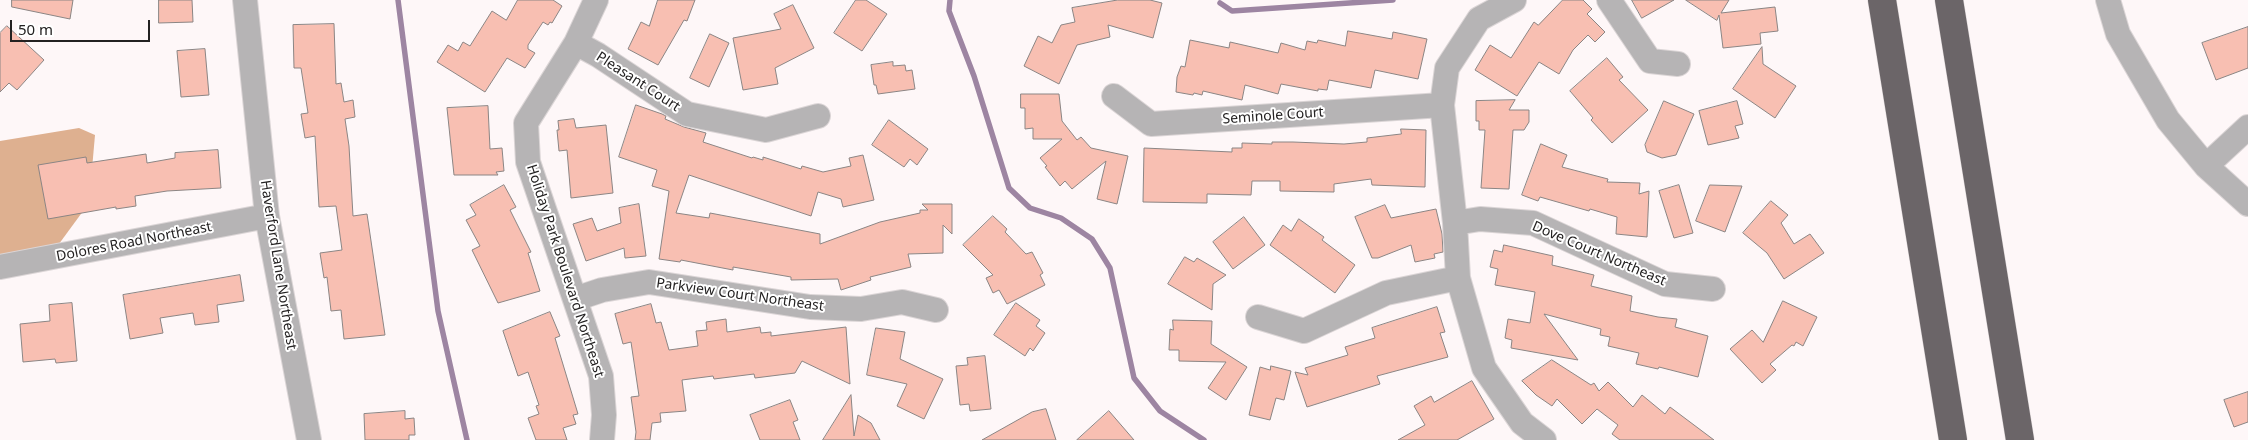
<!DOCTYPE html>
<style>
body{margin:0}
#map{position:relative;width:2248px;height:440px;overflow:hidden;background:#fef7f8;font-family:"Noto Sans",sans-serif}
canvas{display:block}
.scale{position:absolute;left:10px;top:20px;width:140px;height:22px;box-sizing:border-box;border:2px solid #232121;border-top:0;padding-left:6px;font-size:15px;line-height:18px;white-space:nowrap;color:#232121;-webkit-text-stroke:4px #fff;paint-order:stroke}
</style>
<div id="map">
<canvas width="2248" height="440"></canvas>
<div class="scale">50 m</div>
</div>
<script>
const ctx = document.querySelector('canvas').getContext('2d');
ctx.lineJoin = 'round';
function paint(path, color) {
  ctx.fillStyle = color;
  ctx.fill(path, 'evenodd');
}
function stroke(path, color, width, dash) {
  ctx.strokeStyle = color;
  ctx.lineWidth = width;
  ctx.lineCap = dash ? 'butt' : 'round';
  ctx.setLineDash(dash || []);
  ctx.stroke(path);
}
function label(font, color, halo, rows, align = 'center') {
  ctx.font = font + ' "Noto Sans",sans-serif';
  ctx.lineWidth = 4;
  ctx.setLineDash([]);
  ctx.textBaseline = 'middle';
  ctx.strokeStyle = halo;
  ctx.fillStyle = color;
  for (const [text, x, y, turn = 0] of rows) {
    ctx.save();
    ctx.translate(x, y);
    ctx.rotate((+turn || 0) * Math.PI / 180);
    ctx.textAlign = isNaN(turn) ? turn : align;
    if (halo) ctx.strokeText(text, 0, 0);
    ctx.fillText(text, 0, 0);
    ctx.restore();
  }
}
paint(new Path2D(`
 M79,128L95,135L89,203L56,248L0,259V141Z`), '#deb090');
stroke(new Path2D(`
 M398,0L438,311L467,440
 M950,0L949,11L974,76L1009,188L1030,208L1061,218L1092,239L1110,268L1134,378L1160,411L1204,440
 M1220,3L1232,11L1393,0`), '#9d85a2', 5.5);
const building = new Path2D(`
 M12,0H73L70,19L12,7Z
 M159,0H192L193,22L159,23Z
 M518,0H553L562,6L552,23L550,22L548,25L543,22L528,45V49L535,53L525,68L507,58L485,92L437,62L448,45L458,51L463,42L470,46L492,11L506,20Z
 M658,0H695L687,21L684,20L658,65L628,49L641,22L649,26Z
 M856,0H866L887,14L862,51L834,33Z
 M1118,0H1150L1162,3L1153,38L1108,25L1110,37L1077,45L1059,84L1024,66L1038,36L1052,43L1061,25L1075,22L1072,8Z
 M1563,0H1583L1592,9L1587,14L1605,32L1595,42L1588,35L1573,50L1559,74L1539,62L1517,96L1475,70L1490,45L1511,58L1534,22L1538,25Z
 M1632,0H1674L1642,18Z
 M1686,0H1729L1721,13L1775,7L1778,31L1760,33L1761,44L1723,48L1719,15L1717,20Z
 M793,5L814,48L775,68L778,84L743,90L733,38L781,29L774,14Z
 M334,24L336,84L341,83L344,102L353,100L355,117L345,119L349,146L353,216L367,214L385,335L344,339L341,310L331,311L327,277L324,278L320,253L342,250L336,206L319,207L315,136L305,138L301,114L308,113L301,68H294L293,25Z
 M7,26L44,60L17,90L9,83L0,92V33Z
 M2248,27V68L2216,80L2202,43Z
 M1348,31L1392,39L1393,32L1427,39L1418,79L1375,70L1371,88L1329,80L1327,90L1318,89V91L1281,84L1278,94L1245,85L1242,100L1203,91L1202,95L1194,93L1193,95L1176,92L1177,77L1181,66L1185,67L1190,40L1229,48L1230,42L1278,53L1281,43L1305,50L1307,41L1317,43L1318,40L1345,46Z
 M710,34L729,43L709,87L690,78Z
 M1762,47L1763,64L1796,86L1775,118L1733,89Z
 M205,49L209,95L181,97L177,51Z
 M1607,58L1623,77L1619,80L1648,110L1612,143L1591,120L1593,118L1570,91Z
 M893,62V66L905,65L906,71L912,70L915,89L878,94L876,85H874L871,65Z
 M1021,94H1059L1062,121L1077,140L1081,137L1091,148L1128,156L1117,204L1097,199L1106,161L1072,189L1065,181L1060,186L1045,167L1047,166L1040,158L1062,139H1033V128L1025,129V108H1021Z
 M1515,100L1509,110H1529V122L1524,130H1513L1509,189L1481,188L1485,130H1479V121H1476V101Z
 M1664,101L1694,114L1676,155L1662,158L1647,152L1645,145Z
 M1737,101L1743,124L1735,126L1739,138L1708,145L1699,111Z
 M636,105L662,114L666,116L665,119L684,127L706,133L703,142L752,158L753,157L763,160V157L801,169L802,166L823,172L851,166L849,158L863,155L874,200L843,207L841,199L818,192L811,216L689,175L676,213L709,218L710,213L820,234V244L880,222L920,213V210H928L922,204H952V234L943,225V253L908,254L911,267L870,277L871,280L841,290L838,279L791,280V277L733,267V270L681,260L680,262L659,259L669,191L652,186L657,170L619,157Z
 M488,106L490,149L502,148L504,171L496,172L498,175H454L447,108Z
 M574,119L576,128L606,125L613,193L571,198L567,150L559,151L557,130H559L558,121Z
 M889,120L928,149L917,165L910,159L904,167L872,145Z
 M1401,129L1426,130L1425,187L1372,185L1371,179L1334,184V192L1280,191V181H1252L1251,195L1207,194V203L1143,202L1144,148L1232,152V148H1242V143L1272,144V142H1293L1344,144L1367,142V138L1401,134Z
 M1541,144L1567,155L1562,167L1608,179L1607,182L1640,183L1639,194L1649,191L1647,237L1616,234L1617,217L1590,209L1589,211L1540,197L1538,201L1522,195Z
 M218,150L221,188L167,191L135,196L136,206L116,209V207L48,219L38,165L86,157L87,163L146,154L147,163L175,158V153Z
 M504,185L516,207L510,210L531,252L528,253L540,291L498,303L472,250L480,246L466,220L476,215L470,205Z
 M1679,185L1693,233L1674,238L1659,191Z
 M1710,185L1742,186L1725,232L1696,221Z
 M1771,201L1788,215L1781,223L1794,244L1810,234L1824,253L1784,279L1767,253L1743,233Z
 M639,204L646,256L625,258L624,248L586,261L573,224L592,218L597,231L621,223L619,208Z
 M1385,205L1391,218L1436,209L1442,234L1443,252L1434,254L1435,258L1415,262L1411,245L1378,258H1372L1355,217Z
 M993,216L1007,229L1005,232L1026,254L1032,252L1043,273L1040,275L1045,285L1007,304L999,290L993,293L986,278L993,275L963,245Z
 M1244,217L1265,245L1233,269L1213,242Z
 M1299,219L1324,237L1322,240L1355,265L1335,293L1270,245L1283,225L1291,231Z
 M1504,245L1553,256L1552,265L1594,275L1591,286L1632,296L1630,311L1658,317L1677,319L1675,327L1708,336L1698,377L1659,367L1658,369L1636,364L1639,353L1608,346L1610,337L1600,335L1601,329L1544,314L1578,360L1511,348L1512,340L1505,338L1508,319L1530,323L1535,292L1495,285L1498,269L1490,267L1494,250L1502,252Z
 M1185,257L1194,262L1197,258L1226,275L1213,284L1212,310L1168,284Z
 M240,275L244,301L217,305L219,322L195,325L193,313L160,318L163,333L130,339L123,295Z
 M1783,301L1817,317L1803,346L1796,342L1794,346L1792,345L1770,364L1776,370L1762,383L1730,349L1752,330L1763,342Z
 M72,303L77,361L56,363L55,359L23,362L20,324L50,321L49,305Z
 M1016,303L1040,320L1036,326L1045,333L1033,351L1030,348L1025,356L994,335Z
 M651,304L656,323L661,322L669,350L698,346L696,331L707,330L706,322L726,319L727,332L760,327L761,333L771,332V336L846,327L850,384L802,361L795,373L755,378L754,374L714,379L713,376L682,380L686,411L660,413L661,422L652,423L650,440H635L636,432L631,397L639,396L631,342L623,344L615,314Z
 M1437,307L1445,332L1440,333L1448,357L1377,376L1380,384L1307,407L1295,372L1308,375L1305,368L1348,355L1345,347L1375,338L1372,328Z
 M550,312L560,336L555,338L578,414L573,415L576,424L563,428L567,440H536L528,418L539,414L536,406L539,405L528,372L518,376L503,331Z
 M1173,320L1212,321L1211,344L1247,367L1226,400L1208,388L1226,362L1179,361V350H1169L1170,329L1173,330Z
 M876,328L905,332L900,359L943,379L924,419L897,406L907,384L867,375Z
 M985,356L991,409L970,411L969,404L960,405L956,366L968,365L967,358Z
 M1552,360L1591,385L1594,383L1599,391L1608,382L1633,407L1642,395L1665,414L1670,407L1714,440H1620L1612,434L1618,425L1597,409L1582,424L1557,399L1552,406L1536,395L1522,381Z
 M1271,366L1291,371L1284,400L1276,398L1270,420L1249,415L1260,367L1270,370Z
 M1472,381L1494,419L1457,440H1398L1425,425L1414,406L1431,396L1434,402Z
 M2248,392V422L2234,427L2224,400Z
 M851,395L854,436L858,415L871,423L880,440H823Z
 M790,400L798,420L793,422L800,440H760L750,415Z
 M1046,409L1056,440H982L1032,412Z
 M405,411V419L414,418L415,435H409V440H365L364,414Z
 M1109,411L1134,440H1077Z`);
paint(building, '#f8bfb2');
stroke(building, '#8b8584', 1);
const minor = new Path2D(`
 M245,0L267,216L309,440
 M596,0L576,43L526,123L528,162L601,376L604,415L602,440
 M1514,0L1479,19L1447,68L1442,105L1455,223L1458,278L1484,368L1522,423L1544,440
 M1609,0L1650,61L1678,64
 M2108,0L2118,34L2168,120L2206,166L2248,204
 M576,43L598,55L687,114L766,130L818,116
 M1114,96L1151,124L1442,105
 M2206,166L2248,127
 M1455,223L1480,219L1533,223L1665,284L1713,289
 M0,267L267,216
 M575,299L602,290L649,282L810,307L861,309L902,302L936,310
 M1258,317L1304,331L1386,293L1458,278`);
const highway = new Path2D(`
 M1882,0L1953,440
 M1949,0L2020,440`);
stroke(minor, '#dbd5d6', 26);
stroke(highway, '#dbd5d6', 29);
stroke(minor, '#b6b4b5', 24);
stroke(highway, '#6b6568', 28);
label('14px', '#232121', '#fff', [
 ["Pleasant Court",638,82,33],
 ["Seminole Court",1273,116,-4],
 ["Dolores Road Northeast",134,242,-11],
 ["Dove Court Northeast",1599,254,23],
 ["Haverford Lane Northeast",278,265,81],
 ["Holiday Park Boulevard Northeast",565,271,72],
 ["Parkview Court Northeast",740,295,8]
]);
</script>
